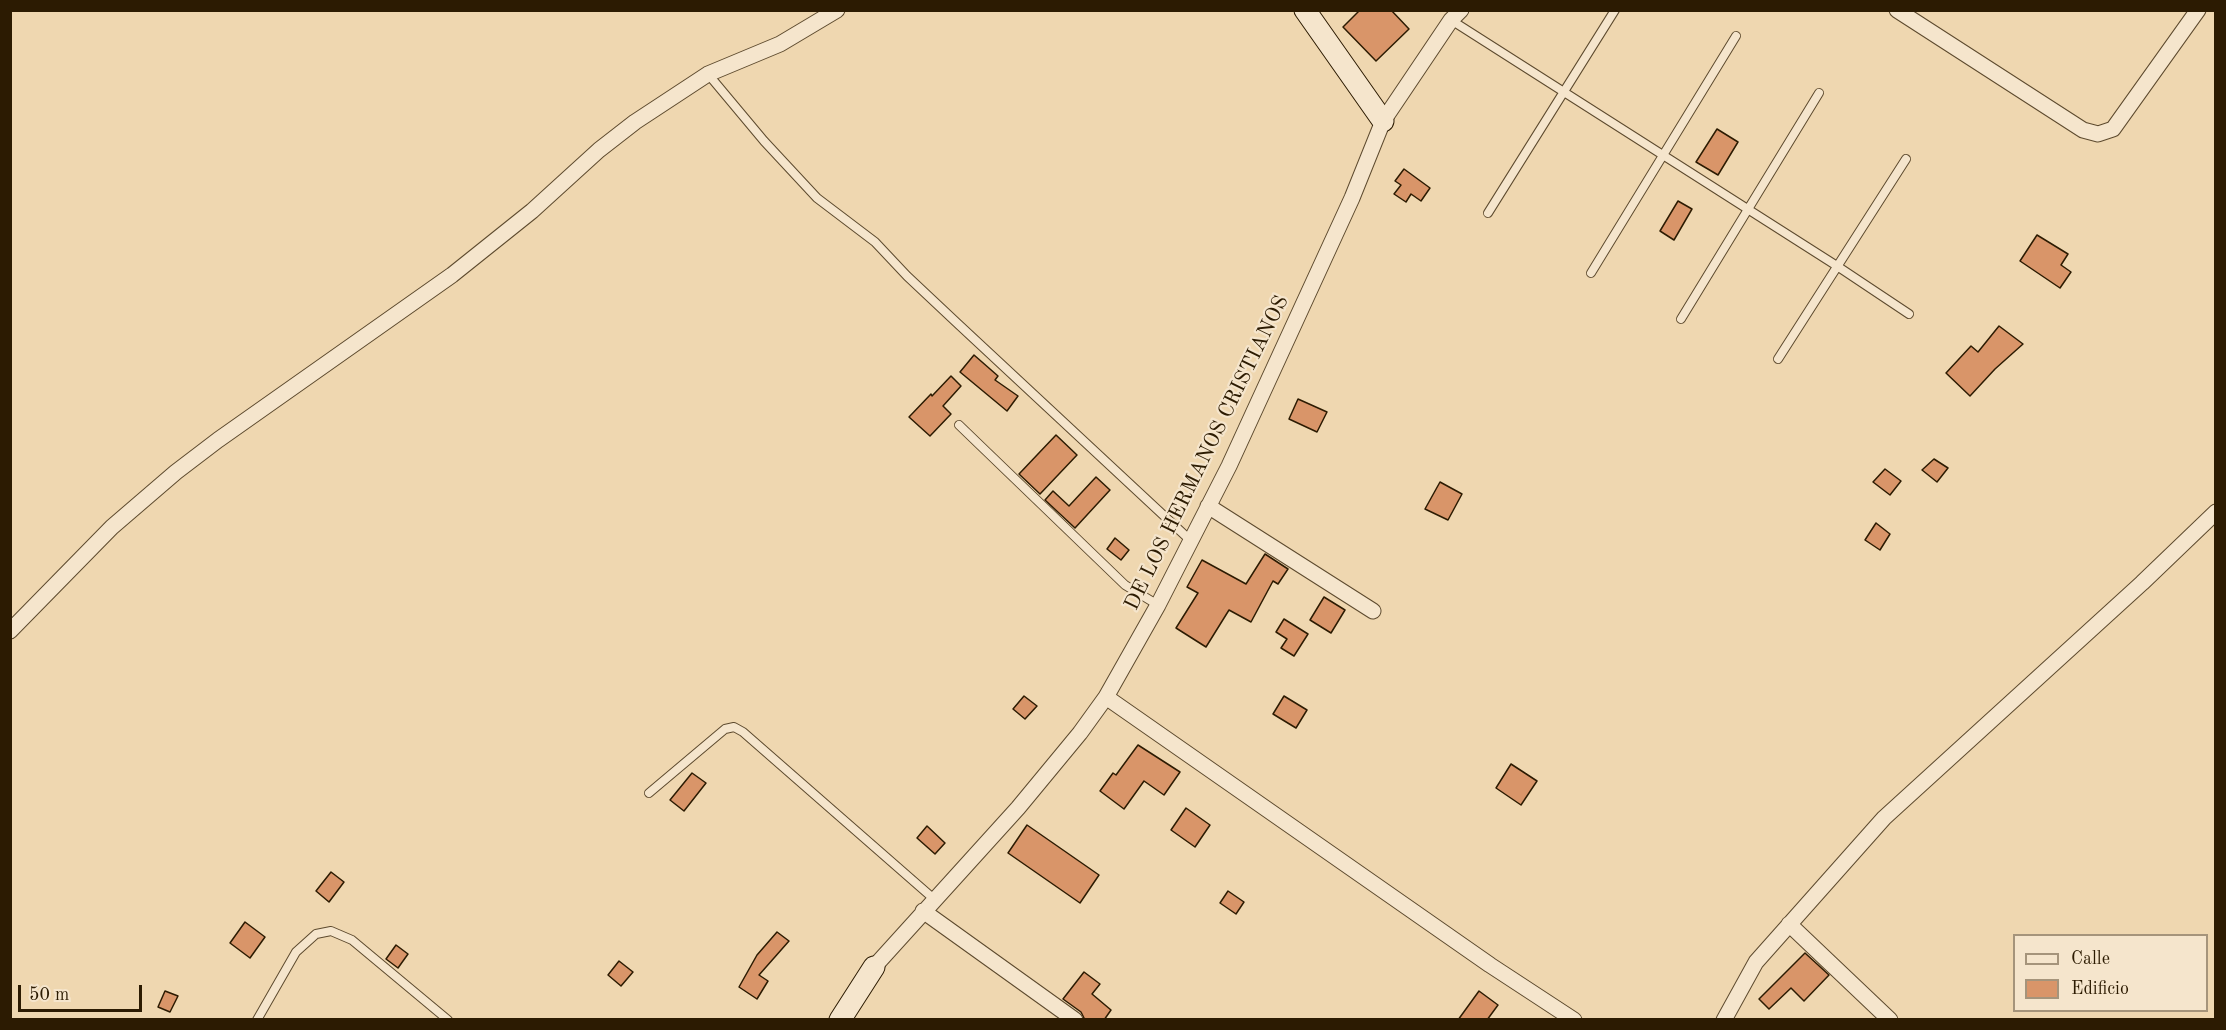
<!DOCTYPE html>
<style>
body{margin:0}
#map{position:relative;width:2226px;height:1030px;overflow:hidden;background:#efd7b0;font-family:"Old Standard TT",serif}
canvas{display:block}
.frame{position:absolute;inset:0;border:12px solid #2c1b02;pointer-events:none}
.legend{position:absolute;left:2013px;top:934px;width:195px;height:78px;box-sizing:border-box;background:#f5e5cc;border:2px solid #a5947b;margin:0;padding:8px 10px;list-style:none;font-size:18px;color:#2c1b02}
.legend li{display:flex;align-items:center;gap:12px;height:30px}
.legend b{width:30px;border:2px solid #a5947b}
.scale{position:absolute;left:18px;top:985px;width:124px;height:27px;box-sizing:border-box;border:3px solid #2c1b02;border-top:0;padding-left:8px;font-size:18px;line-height:21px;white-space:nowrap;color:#2c1b02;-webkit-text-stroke:4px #f5e5cc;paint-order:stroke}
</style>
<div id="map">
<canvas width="2226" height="1030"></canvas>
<div class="frame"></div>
<ul class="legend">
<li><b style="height:8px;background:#f5e5cc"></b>Calle</li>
<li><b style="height:16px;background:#d99569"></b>Edificio</li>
</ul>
<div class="scale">50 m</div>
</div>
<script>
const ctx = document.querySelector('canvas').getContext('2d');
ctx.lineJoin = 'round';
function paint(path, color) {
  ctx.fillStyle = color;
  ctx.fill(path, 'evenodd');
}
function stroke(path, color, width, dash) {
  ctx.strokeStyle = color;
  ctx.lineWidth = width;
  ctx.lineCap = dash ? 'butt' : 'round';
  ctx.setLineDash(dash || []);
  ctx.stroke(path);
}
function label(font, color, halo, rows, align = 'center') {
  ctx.font = font + ' "Old Standard TT",serif';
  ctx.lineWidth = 4.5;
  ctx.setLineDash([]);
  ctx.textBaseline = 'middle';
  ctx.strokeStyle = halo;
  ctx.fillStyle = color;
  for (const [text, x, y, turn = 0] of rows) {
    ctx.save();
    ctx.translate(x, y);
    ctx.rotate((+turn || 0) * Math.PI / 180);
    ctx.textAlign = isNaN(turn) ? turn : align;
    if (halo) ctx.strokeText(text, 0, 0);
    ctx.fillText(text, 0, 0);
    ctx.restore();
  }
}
const building = new Path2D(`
 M1360,10H1391L1409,29L1376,61L1343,27Z
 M1717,129L1738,142L1718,175L1696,162Z
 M1404,169L1430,188L1421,201L1411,194L1406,202L1394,194L1401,185L1395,181Z
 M1678,201L1692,209L1674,240L1660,231Z
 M2037,235L2068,254L2061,265L2071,272L2060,288L2020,261Z
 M1999,326L2023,344L1995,369L1970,396L1946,373L1971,346L1978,352Z
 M974,355L998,376L995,380L1018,396L1007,411L960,372Z
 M951,376L961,386L943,406L951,414L930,436L909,417L931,394L932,396Z
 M1298,399L1327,412L1317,432L1289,419Z
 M1056,435L1077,455L1040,494L1019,474Z
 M1934,459L1948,468L1937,482L1922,470Z
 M1885,469L1901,481L1890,495L1873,482Z
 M1096,477L1110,490L1075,528L1045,500L1053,491L1069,506Z
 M1440,482L1462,494L1448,520L1425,509Z
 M1876,523L1890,534L1880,550L1865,540Z
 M1115,538L1129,550L1121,560L1107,549Z
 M1265,554L1288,569L1278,584L1273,581L1251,622L1229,610L1206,647L1176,628L1198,593L1187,587L1202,560L1246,584Z
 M1324,597L1345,610L1331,633L1310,620Z
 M1284,619L1308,634L1294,656L1281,648L1287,639L1276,632Z
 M1024,696L1037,706L1025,719L1013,709Z
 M1284,696L1307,710L1296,728L1273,714Z
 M1138,745L1180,772L1164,795L1144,781L1124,809L1100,791L1113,773L1116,775Z
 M1511,764L1537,781L1521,805L1496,788Z
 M692,773L706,783L684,811L670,800Z
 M1186,808L1210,825L1195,847L1171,830Z
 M1027,825L1099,875L1080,903L1008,853Z
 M927,826L945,843L935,854L917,838Z
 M331,872L344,882L329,902L316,891Z
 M1228,891L1244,902L1236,914L1220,903Z
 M245,922L265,937L250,958L230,943Z
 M777,932L789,941L759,975L768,981L757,999L739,987L757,955Z
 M396,945L408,954L398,968L386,959Z
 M1805,953L1829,975L1804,1001L1791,988L1769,1009L1759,999Z
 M619,961L633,972L621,986L608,975Z
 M1084,972L1100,984L1092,994L1111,1010L1104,1020H1085L1081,1012L1063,999Z
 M165,991L178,996L170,1012L158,1007Z
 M1479,991L1498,1005L1487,1020H1458Z`);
paint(building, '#d99569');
stroke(building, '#2c1b02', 1.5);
const lane = new Path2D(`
 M1451,20L1837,266L1909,314
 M708,74L764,141L817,198L875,242L907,276L957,323L1190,540
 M1488,213L1615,10
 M1591,273L1736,36
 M1681,319L1819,93
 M1778,359L1906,159
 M959,425L1125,585L1158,605
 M649,793L725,729L734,727L743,732L934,899
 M257,1020L296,952L316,934L331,931L352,940L448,1020`);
const street = new Path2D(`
 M1897,10L2083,130L2098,134L2113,129L2198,10
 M1208,506L1373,611
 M10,631L112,527L176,472L218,440L452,275L532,211L599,150L635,122L708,74L780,44L837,10
 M1106,697L1490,965L1574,1020
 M923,911L1075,1020
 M1789,924L1890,1020
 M874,967L1018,808L1080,733L1106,697L1158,605L1229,466L1352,198L1383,121L1451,20L1461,10
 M1724,1020L1756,962L1884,818L2142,583L2216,512`);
const secondary = new Path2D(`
 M1305,10L1383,121
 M840,1020L874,967`);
stroke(lane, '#5d4a2e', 10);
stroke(street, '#5d4a2e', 17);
stroke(secondary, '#2c1b02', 23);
stroke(lane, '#f5e5cc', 8);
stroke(street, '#f5e5cc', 15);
stroke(secondary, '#f5e5cc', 21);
label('21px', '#2c1b02', '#f5e5cc', [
 ["DE LOS HERMANOS CRISTIANOS",1207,453,-64]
]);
</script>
